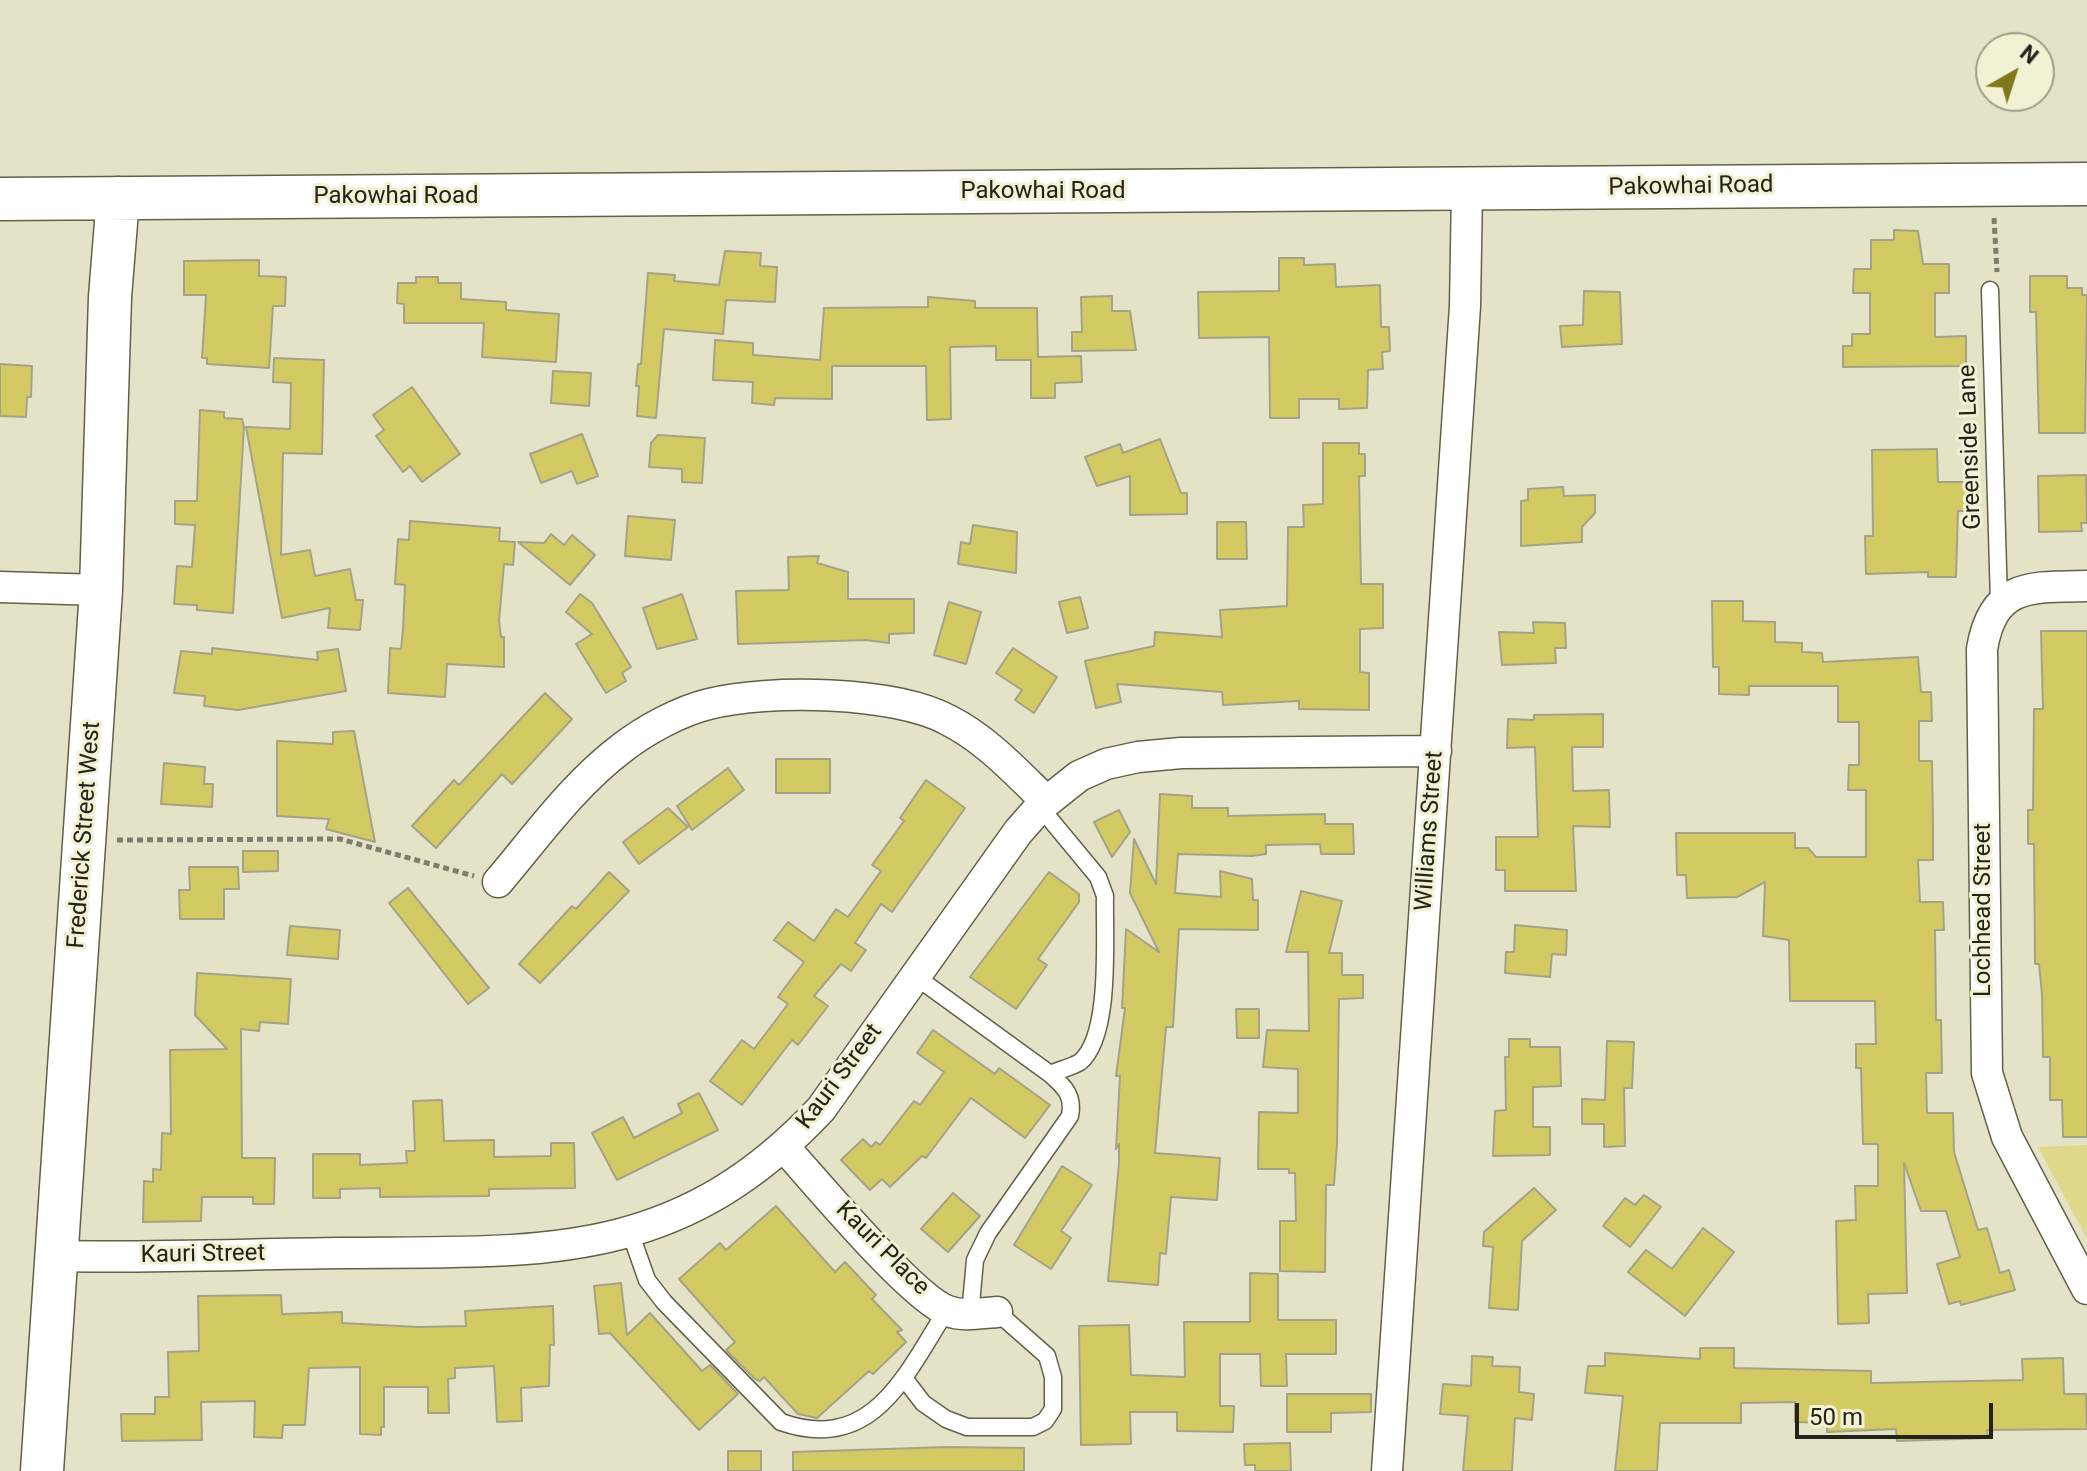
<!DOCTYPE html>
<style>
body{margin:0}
#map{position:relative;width:2087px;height:1471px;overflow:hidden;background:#e5e3c7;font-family:Roboto,sans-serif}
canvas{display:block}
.north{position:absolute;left:1975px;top:32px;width:80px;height:80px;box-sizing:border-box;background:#f2f1d4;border:2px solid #a09f89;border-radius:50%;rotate:39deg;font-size:22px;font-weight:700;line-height:32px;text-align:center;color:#242319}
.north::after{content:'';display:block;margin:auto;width:28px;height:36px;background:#7f781c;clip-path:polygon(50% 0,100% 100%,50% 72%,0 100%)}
.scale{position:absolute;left:1795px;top:1403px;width:198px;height:36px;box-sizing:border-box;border:4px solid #242319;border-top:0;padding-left:10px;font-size:24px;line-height:28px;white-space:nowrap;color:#242319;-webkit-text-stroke:6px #f2f1d4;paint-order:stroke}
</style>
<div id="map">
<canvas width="2087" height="1471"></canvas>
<div class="north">N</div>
<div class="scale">50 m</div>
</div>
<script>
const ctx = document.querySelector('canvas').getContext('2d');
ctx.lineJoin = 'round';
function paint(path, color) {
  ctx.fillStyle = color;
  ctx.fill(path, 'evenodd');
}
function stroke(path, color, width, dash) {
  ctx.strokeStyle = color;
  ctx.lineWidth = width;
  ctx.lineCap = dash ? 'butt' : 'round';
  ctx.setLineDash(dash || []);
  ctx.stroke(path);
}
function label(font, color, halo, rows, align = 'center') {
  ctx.font = font + ' Roboto,sans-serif';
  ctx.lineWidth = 6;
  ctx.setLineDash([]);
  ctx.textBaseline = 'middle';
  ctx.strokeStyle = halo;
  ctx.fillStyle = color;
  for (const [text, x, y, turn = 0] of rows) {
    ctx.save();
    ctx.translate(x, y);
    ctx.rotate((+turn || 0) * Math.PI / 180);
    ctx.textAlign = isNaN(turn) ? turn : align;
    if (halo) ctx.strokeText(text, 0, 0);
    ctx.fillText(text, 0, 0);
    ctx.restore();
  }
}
paint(new Path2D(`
 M2087,1145V1239L2038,1147Z`), '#ddd88a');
const building = new Path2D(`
 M1894,230L1918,231L1923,264H1949V293H1935V337L1966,336V366L1843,367V346H1852V334H1870V293H1853L1854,269H1871V240H1894Z
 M725,251L761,253L760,266L777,267L775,302L726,300L723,334L664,329L656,418L637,416L639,386H636L638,364H641L648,273L675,275L674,281L719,285Z
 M1279,258H1304V265L1335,264L1336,287L1380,285L1381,327H1389L1390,351L1382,352L1383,369L1368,370L1367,408L1339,409V399H1299V418H1270L1269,337L1199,338L1198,292L1279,291Z
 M259,260V276L286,277L285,306H273L269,368L207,364V358H202L206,295H184V261Z
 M2030,276H2067V288H2082V295H2087L2085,433H2039L2036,312H2030Z
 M416,277H438V283H461V299L506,302V310L559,314L556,362L482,357L484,323H404V304L397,303L398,283H416Z
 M1584,291L1620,292L1622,344L1562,347L1560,326L1583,325Z
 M1112,296V311H1130L1136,350L1072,351V332H1082L1081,297Z
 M928,297L975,301V308H1037L1038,357L1081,356L1082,382L1055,383V398H1031V360H996V346L950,347L951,419L927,420L926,366H832V399L775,398L774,405L752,403L753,382L713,380L715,340L753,343V355L820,360L824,308L928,307Z
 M274,358L324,360L322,454L283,453L281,555L310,550L315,576L350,569L356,600H363L360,630L328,628L330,608L282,618L246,427L290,429L291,383L273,382Z
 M0,364L32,366L31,397H27L26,417L0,416Z
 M553,371L591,373L589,406L551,403Z
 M412,387L460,454L422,482L410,466L403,472L376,436L384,430L373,415Z
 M200,410L224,412V418L242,419L244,427L233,613L197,610V605L174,604L177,566L192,567L195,525L175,524V501H197Z
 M582,434L598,476L577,484L572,471L541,483L530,454Z
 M658,435L705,438L702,483L682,482V469L649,467L651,443Z
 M1160,439L1181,493H1187V514L1130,515V476L1097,486L1085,457L1120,444L1123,453Z
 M1323,443H1359V454H1365V476H1359L1361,584H1383V628L1360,629V672L1369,673V710L1299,709V701L1223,705L1222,692L1117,684L1121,702L1096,708L1085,661L1154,646L1155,632L1222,637L1220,610L1287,606L1288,527H1304L1303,505L1323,504Z
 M1937,449L1938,482H1970V511H1958L1956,577H1928V572L1866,574L1865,536H1873L1872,450Z
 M2086,475L2087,523H2081L2082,531L2039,532L2038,476Z
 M1563,487L1564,496L1595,495V513L1582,527V542L1521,546V501L1528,500V489Z
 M628,516L675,520L671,560L625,556Z
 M410,521L500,528L499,541L515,542L513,565L504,564L499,621L501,637H504V667L447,664L445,697L388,693L390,648L401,649L403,630L405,585L395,584L398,539L409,540Z
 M1217,522H1246L1247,559H1217Z
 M973,525L1017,532L1016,573L958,564L961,542L970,544Z
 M551,534L564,545L572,535L595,555L570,585L518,542L544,543Z
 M819,556L817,563L848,572V599H914V633L889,634V643L866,640L738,644L736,591L789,590L788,557Z
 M580,594L592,603L631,667L622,673L626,681L606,693L576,644L592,634L566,612Z
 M682,594L697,639L657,649L643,608Z
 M1080,597L1088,628L1067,633L1059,602Z
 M1712,601H1743V621L1775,622V642L1802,643V652L1822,653L1823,662L1918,657L1921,692H1931L1932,721H1919V761H1932L1933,824V860H1918L1920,902H1943L1944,930H1935L1936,1020H1941L1942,1073H1926L1927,1113H1953L1954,1152L1978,1230L1987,1228L2000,1273L2009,1270L2015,1290L1961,1305L1960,1301L1949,1304L1937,1264L1960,1257L1946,1211H1921L1904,1163L1907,1293L1868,1294L1869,1323L1838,1324L1836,1221L1856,1220L1855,1186H1878V1144H1863L1861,1068H1856V1044H1876L1875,1001H1790L1789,940L1763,936L1765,882L1737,897L1687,898L1686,875H1677L1676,833H1795V848H1808L1816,857H1866V790H1848L1849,765H1859V722H1838V686H1749V695L1719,694V667H1713Z
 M949,602L981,612L966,664L934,655Z
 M1533,622L1565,623L1566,648H1555L1556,663L1502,665L1499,632L1534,633Z
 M2041,631H2087V1137H2063L2062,1100H2050V1057H2043L2042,994L2039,964H2035L2034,844H2028V810H2033L2034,709H2043Z
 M212,648L318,660L317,652L338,649L346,691L238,710L204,706L205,696L174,693L181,651L212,654Z
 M1013,648L1057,677L1034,713L1015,700L1022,690L996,673Z
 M545,693L572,719L512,784L502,774L436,848L412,826L454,780L459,785Z
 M1603,714V747H1572L1573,791L1609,790L1610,827L1573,826L1576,891H1505V870H1496V837H1538L1535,747L1507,748L1508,719L1534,720V715Z
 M354,731L375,842L326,829L329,819L277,816V741L333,744V732Z
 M776,759H830V793H776Z
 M164,763L205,767L204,784H213L212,807L161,804Z
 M728,768L744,790L692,830L677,806Z
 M926,780L965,808L892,912L881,904L855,943L866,950L851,971L841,964L814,996L828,1006L798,1045L792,1040L742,1105L710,1081L742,1040L754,1049L788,1004L778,997L804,962L774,940L788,922L814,941L836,909L848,917L881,871L872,865L904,821L900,818Z
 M1160,794L1192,796V808H1228V816L1325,814V824H1353L1354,854H1321L1320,844L1266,845V854L1252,856L1178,854L1175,893L1221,897L1220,871L1252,879L1253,900H1258V930L1179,929L1173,1027H1166L1155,1153L1220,1158L1217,1200L1171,1197L1166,1254L1160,1253L1158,1285L1108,1281L1119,1163V1144L1116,1149L1120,1076H1116L1125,1008H1122L1126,929L1159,952L1130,893L1134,839L1156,884Z
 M668,808L688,827L639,864L623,842Z
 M1119,810L1130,832L1112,857L1094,822Z
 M243,851H278V871L243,872Z
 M189,867H238L239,889H224V919H180L179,890H190Z
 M609,872L629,891L540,983L519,964L572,906L576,909Z
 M1049,872L1079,894V902L1038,959L1047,965L1016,1009L970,977Z
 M408,888L489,988L468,1004L389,903Z
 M1301,891L1342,901L1329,953H1342V975H1363V998L1339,999L1337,1144L1334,1185H1326L1325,1272L1280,1271V1221H1296L1295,1173H1289V1169H1258L1259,1112L1298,1113V1069L1263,1067L1267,1030L1309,1031L1308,952H1286Z
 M1515,925L1567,930L1566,955L1552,954L1550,977L1505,973L1506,952H1514Z
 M290,926L340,930L338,959L287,955Z
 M197,973L291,979L288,1024L260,1022L259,1031L241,1029L242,1158H275L274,1204H253V1197H202L201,1221L143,1222L144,1181L153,1182V1169L161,1170L162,1133L171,1134L170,1050L227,1049L195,1015Z
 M1236,1009H1259V1038H1237Z
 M933,1030L995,1074L999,1068L1050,1105L1025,1138L971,1098L926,1158L922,1156L890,1187L882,1179L870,1190L841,1160L863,1139L871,1147L876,1142L880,1145L914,1101L920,1105L944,1072L917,1053Z
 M1509,1039H1530V1047H1560L1561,1086L1533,1087V1127H1550V1155L1493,1156L1495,1111L1506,1110L1505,1057H1509Z
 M1607,1041L1634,1042L1632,1088H1624L1625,1146L1604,1147V1124H1582V1099L1605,1100Z
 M699,1093L718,1130L617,1180L592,1133L623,1117L634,1138L682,1113L678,1104Z
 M442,1100L444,1141L494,1140V1157L551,1156V1143H574L575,1188L489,1189V1196L380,1197V1188L340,1189V1198H313V1154H360V1165L407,1163L406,1151H415L413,1101Z
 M1062,1166L1092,1185L1061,1231L1071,1238L1051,1269L1014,1245Z
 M1534,1188L1556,1210L1522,1241L1518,1310L1489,1308L1493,1247L1483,1246L1484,1232Z
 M953,1193L980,1216L948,1252L921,1229Z
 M1644,1195L1661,1207L1630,1247L1603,1226L1625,1198L1635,1205Z
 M776,1206L835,1272L845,1262L876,1295L872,1299L902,1330L897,1332L906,1342L873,1374L869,1371L817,1418L798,1414L764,1377L760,1381L755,1379L726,1350L735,1342L679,1279L720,1243L726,1250Z
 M1703,1228L1734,1252L1685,1316L1628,1272L1646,1250L1672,1269Z
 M1250,1273L1278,1274V1320H1336V1354H1286L1287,1386H1261L1260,1354H1220V1406H1234L1233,1432L1177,1431V1412H1130L1131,1444L1081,1445L1079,1326L1129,1325L1131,1375L1185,1377L1184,1322H1250Z
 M621,1283L627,1335L650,1313L702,1371L710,1365L738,1394L699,1430L610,1333L599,1334L594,1286Z
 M281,1295L282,1314L342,1312V1323L418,1327L466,1326L465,1311L553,1306L554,1345H550L549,1386L521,1388L522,1421L497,1422L494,1366L455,1368V1378L448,1379L449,1413H428V1387H384V1427H381V1435L360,1434V1367L309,1368L305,1425H283L282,1438L254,1437L255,1401L201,1402L202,1440L122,1441L121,1414H155V1397H169L168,1352L199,1351L198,1296Z
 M1700,1348H1734V1368L1871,1371V1383L2023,1380L2022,1359L2063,1358L2064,1394H2086L2087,1429L1987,1430L1988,1438L1897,1441L1896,1429L1827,1432V1423L1795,1422V1402L1741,1403V1423H1660L1657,1471H1615L1623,1396L1585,1393L1588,1366H1605V1353L1700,1359Z
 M1472,1356L1493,1357L1492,1366L1520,1367L1519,1392L1534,1394L1532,1420L1515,1418L1512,1471H1463L1468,1416L1440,1414L1443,1384L1471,1386Z
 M1287,1394H1371V1412L1331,1413V1432H1287Z
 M1290,1443L1291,1471H1255V1465H1245L1244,1444Z
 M947,1447L1024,1448V1471H793V1452Z
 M728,1451H761V1471H728Z`);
paint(building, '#d3ca64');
stroke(building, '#a4a388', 2);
const service = new Path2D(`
 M1990,290L1999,603
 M1040,807L1098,877L1105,896C1104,935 1112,1036 1080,1062C1072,1067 1059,1070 1050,1074
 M915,976L1050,1074C1065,1087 1074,1096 1070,1116L988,1233L975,1260L970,1315
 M630,1232L647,1280L664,1302L781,1422C872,1454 905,1376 946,1311
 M904,1378L923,1403L946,1419L967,1427H1033L1045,1421L1053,1409V1377L1047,1356L997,1312`);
const minor = new Path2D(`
 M2087,586C2030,587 1993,583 1982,649L1987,1073L2007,1137L2087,1289
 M0,587L101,590
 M498,882C537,836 574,784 622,748C645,730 680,711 709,704C768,689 894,691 948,720C986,739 1016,772 1046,801
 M785,1148C815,1181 913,1299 948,1311C963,1317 982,1313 997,1312
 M57,1256C152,1258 247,1254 341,1253C537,1251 675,1265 821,1109L1018,832L1040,807L1079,776L1106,764L1138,757L1181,753L1436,751
 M1387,1471L1465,306L1467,190`);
const secondary = new Path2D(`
 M0,199L2087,184
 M42,1471L101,590L110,297L118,198`);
stroke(service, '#626148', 19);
stroke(minor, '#626148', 33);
stroke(secondary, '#626148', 45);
stroke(new Path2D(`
 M1994,218L1997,272
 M117,840L340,839L474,876`), '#7f7d6b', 5, [6, 4]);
stroke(service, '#fff', 16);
stroke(minor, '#fff', 30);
stroke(secondary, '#fff', 42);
label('24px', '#242319', '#f2f1d4', [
 ["Pakowhai Road",1691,187,-1],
 ["Pakowhai Road",1043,192],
 ["Pakowhai Road",396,197],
 ["Greenside Lane",1971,447,-92],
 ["Williams Street",1430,831,-86],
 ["Frederick Street West",85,835,-86],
 ["Lochhead Street",1984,910,-90],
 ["Kauri Street",840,1077,-53],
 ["Kauri Place",882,1249,45],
 ["Kauri Street",203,1255,-1]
]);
</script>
